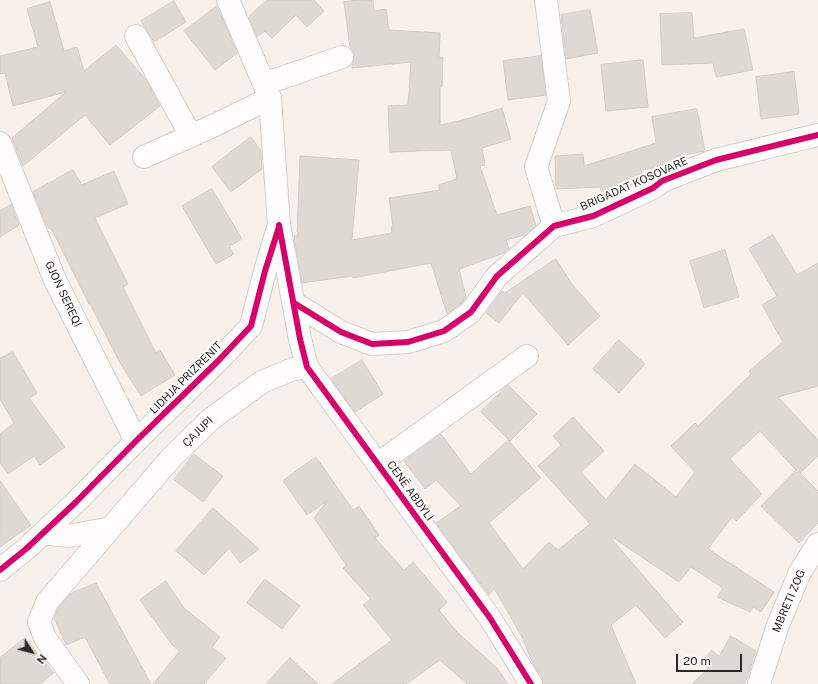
<!DOCTYPE html>
<meta charset="utf-8">
<style>
body{margin:0}
#map{position:relative;width:818px;height:684px;overflow:hidden;background:#f8f1eb;font-family:"Public Sans",sans-serif}
canvas{display:block}
.north{position:absolute;left:12px;top:632px;width:40px;height:40px;-webkit-text-stroke:3px #fff;paint-order:stroke;rotate:126deg;font-size:11px;font-weight:700;line-height:16px;text-align:center;color:#2c2824}
.north::after{content:'';display:block;margin:auto;width:14px;height:18px;background:#2c2824;clip-path:polygon(50% 0,100% 100%,50% 72%,0 100%)}
.scale{position:absolute;left:676px;top:654px;width:66px;height:18px;box-sizing:border-box;border:2px solid #2c2824;border-top:0;padding-left:5px;font-size:12px;line-height:14px;white-space:nowrap;color:#2c2824;-webkit-text-stroke:3px #fff;paint-order:stroke}
</style>
<div id="map">
<canvas width="818" height="684"></canvas>
<div class="north">N</div>
<div class="scale">20 m</div>
</div>
<script>
const ctx = document.querySelector('canvas').getContext('2d');
ctx.lineJoin = 'round';
function paint(path, color) {
  ctx.fillStyle = color;
  ctx.fill(path, 'evenodd');
}
function stroke(path, color, width, dash) {
  ctx.strokeStyle = color;
  ctx.lineWidth = width;
  ctx.lineCap = dash ? 'butt' : 'round';
  ctx.setLineDash(dash || []);
  ctx.stroke(path);
}
function label(font, color, halo, rows, align = 'center') {
  ctx.font = font + ' "Public Sans",sans-serif';
  ctx.lineWidth = 4;
  ctx.setLineDash([]);
  ctx.textBaseline = 'middle';
  ctx.strokeStyle = halo;
  ctx.fillStyle = color;
  for (const [text, x, y, turn = 0] of rows) {
    ctx.save();
    ctx.translate(x, y);
    ctx.rotate((+turn || 0) * Math.PI / 180);
    ctx.textAlign = isNaN(turn) ? turn : align;
    if (halo) ctx.strokeText(text, 0, 0);
    ctx.fillText(text, 0, 0);
    ctx.restore();
  }
}
const building = new Path2D(`
 M267,0H314L324,11L307,27L296,15L272,38L265,31L257,37L249,17Z
 M358,0H373L374,11L386,9L389,30L440,33L439,57H443L442,87H440V125L463,120L502,108L511,139L482,148L485,165L480,166L497,215L530,206L536,226L525,235L506,240L509,249L504,253L459,269L466,297L462,303L447,314L431,263L353,278L352,276L302,283L294,236H297L300,156L359,160L352,240L392,233L391,227L393,226L389,198L440,190L438,185L457,179L451,150L390,152L388,106L408,105L411,62L352,68V65L354,59V53L350,47L344,2Z
 M174,1L186,22L154,42L141,21Z
 M50,2L64,51L77,47L84,71L116,45L147,81L160,106L110,145L85,115L23,166L12,138L66,92L13,106L5,73L0,74V56L38,47L27,9Z
 M217,6L237,53L215,70L184,31Z
 M590,10L598,53L566,59L561,15Z
 M692,13L694,38L744,29L753,70L716,77L713,63L662,65L660,14Z
 M541,56L546,95L508,100L503,61Z
 M643,60L648,107L606,111L601,65Z
 M794,72L799,114L761,119L756,77Z
 M697,109L705,151L675,157L676,162L665,166L641,170L644,179L603,197L600,187L556,189L555,156L583,154L584,166L656,143L652,117Z
 M251,137L261,151L262,169L231,192L212,167Z
 M73,170L82,185L114,171L128,204L95,218L128,284L123,287L156,353L160,350L175,375L141,396L119,361L90,304H89L51,228L49,229L45,222L33,192Z
 M212,189L242,239L229,246L234,254L216,264L182,206Z
 M11,205L19,225L0,237V211Z
 M773,235L797,275L818,263V386L778,397L818,440V456L800,473L818,491V523L799,543L761,506L796,470L760,431L730,459L762,494L736,521L732,517L708,549L774,592L761,612L753,607L750,612L717,597L723,588L691,567L679,582L612,537L611,538L683,622L665,638L636,605L611,625L636,684H543L542,677L533,664L522,637L494,588L489,595L436,523L461,506L436,480L425,489L404,461L441,434L471,474L508,440L541,478L489,523L523,569L549,542L558,550L590,524L538,466L561,445L553,436L573,417L604,451L581,472L606,500L635,464L676,497L695,472L671,446L695,423L698,426L751,374L749,371L783,342L762,305L777,296L749,249Z
 M725,250L739,297L704,308L690,261Z
 M556,259L571,283L600,316L568,345L523,293L499,323L486,313L502,291L504,293Z
 M619,340L645,364L619,393L593,369Z
 M13,352L37,393L29,398L65,447L40,465L34,456L8,474L0,463V434L14,423L0,399V359Z
 M362,360L383,394L355,412L331,379Z
 M508,385L537,414L510,441L481,412Z
 M194,454L223,476L203,502L174,480Z
 M316,457L353,510L359,506L379,535L375,538L404,570L413,562L447,602L439,610L457,632L497,668L508,684H467L440,660L406,684H332L392,640L363,605L371,599L343,568L346,565L314,518L327,501L307,515L283,481Z
 M0,481L31,525L0,547Z
 M213,508L259,549L240,563L229,548L204,575L176,551Z
 M265,579L300,606L282,629L247,603Z
 M166,581L184,608L220,637L212,647L226,658L204,684H153L180,651L173,646L140,600Z
 M96,583L151,684H110L85,637L66,645L54,618L58,609L70,594Z
 M731,636L756,651L748,676L744,684H692L708,669L701,662L712,650L719,656Z
 M25,638L54,673L40,684H0V658Z
 M290,658L318,684H266Z`);
paint(building, '#dfd9d4');
stroke(building, '#d3cdc8', 1);
const minor = new Path2D(`
 M228,0L270,98L279,225L300,339L307,367L490,618L531,684
 M546,0L559,101L536,167L554,226
 M136,36L191,136
 M264,84L342,57
 M0,143L55,280L136,441
 M144,157L215,125L270,98
 M294,303L341,332L372,344L408,342L444,331L471,312L497,276L554,226L593,216L653,188L662,181L716,160L818,135
 M378,464L527,356
 M43,533L69,536L111,528
 M0,570L26,549L76,502L136,441L218,361L251,326L265,271L278,228
 M78,684L45,638L39,622L47,602L171,458L211,419L262,382L293,369L307,367
 M759,684L778,625L800,572L818,544`);
stroke(minor, '#d5cfcb', 24);
stroke(minor, '#fefdfc', 22);
stroke(new Path2D(`
 M279,225L300,339L307,367L490,618L531,684
 M294,303L341,332L372,344L408,342L444,331L471,312L497,276L554,226L593,216L653,188L662,181L716,160L818,135
 M0,570L26,549L76,502L136,441L218,361L251,326L265,271L279,227`), '#d6006c', 6);
label('11px', '#2c2824', '#fff', [
 ["BRIGADAT KOSOVARE",634,184,-24],
 ["GJON SEREQI",63,294,65],
 ["LIDHJA PRIZRENIT",186,378,-45],
 ["ÇAJUPI",198,432,-44],
 ["CENË ABDYLI",410,491,54],
 ["MBRETI ZOG",789,601,-67]
]);
</script>
